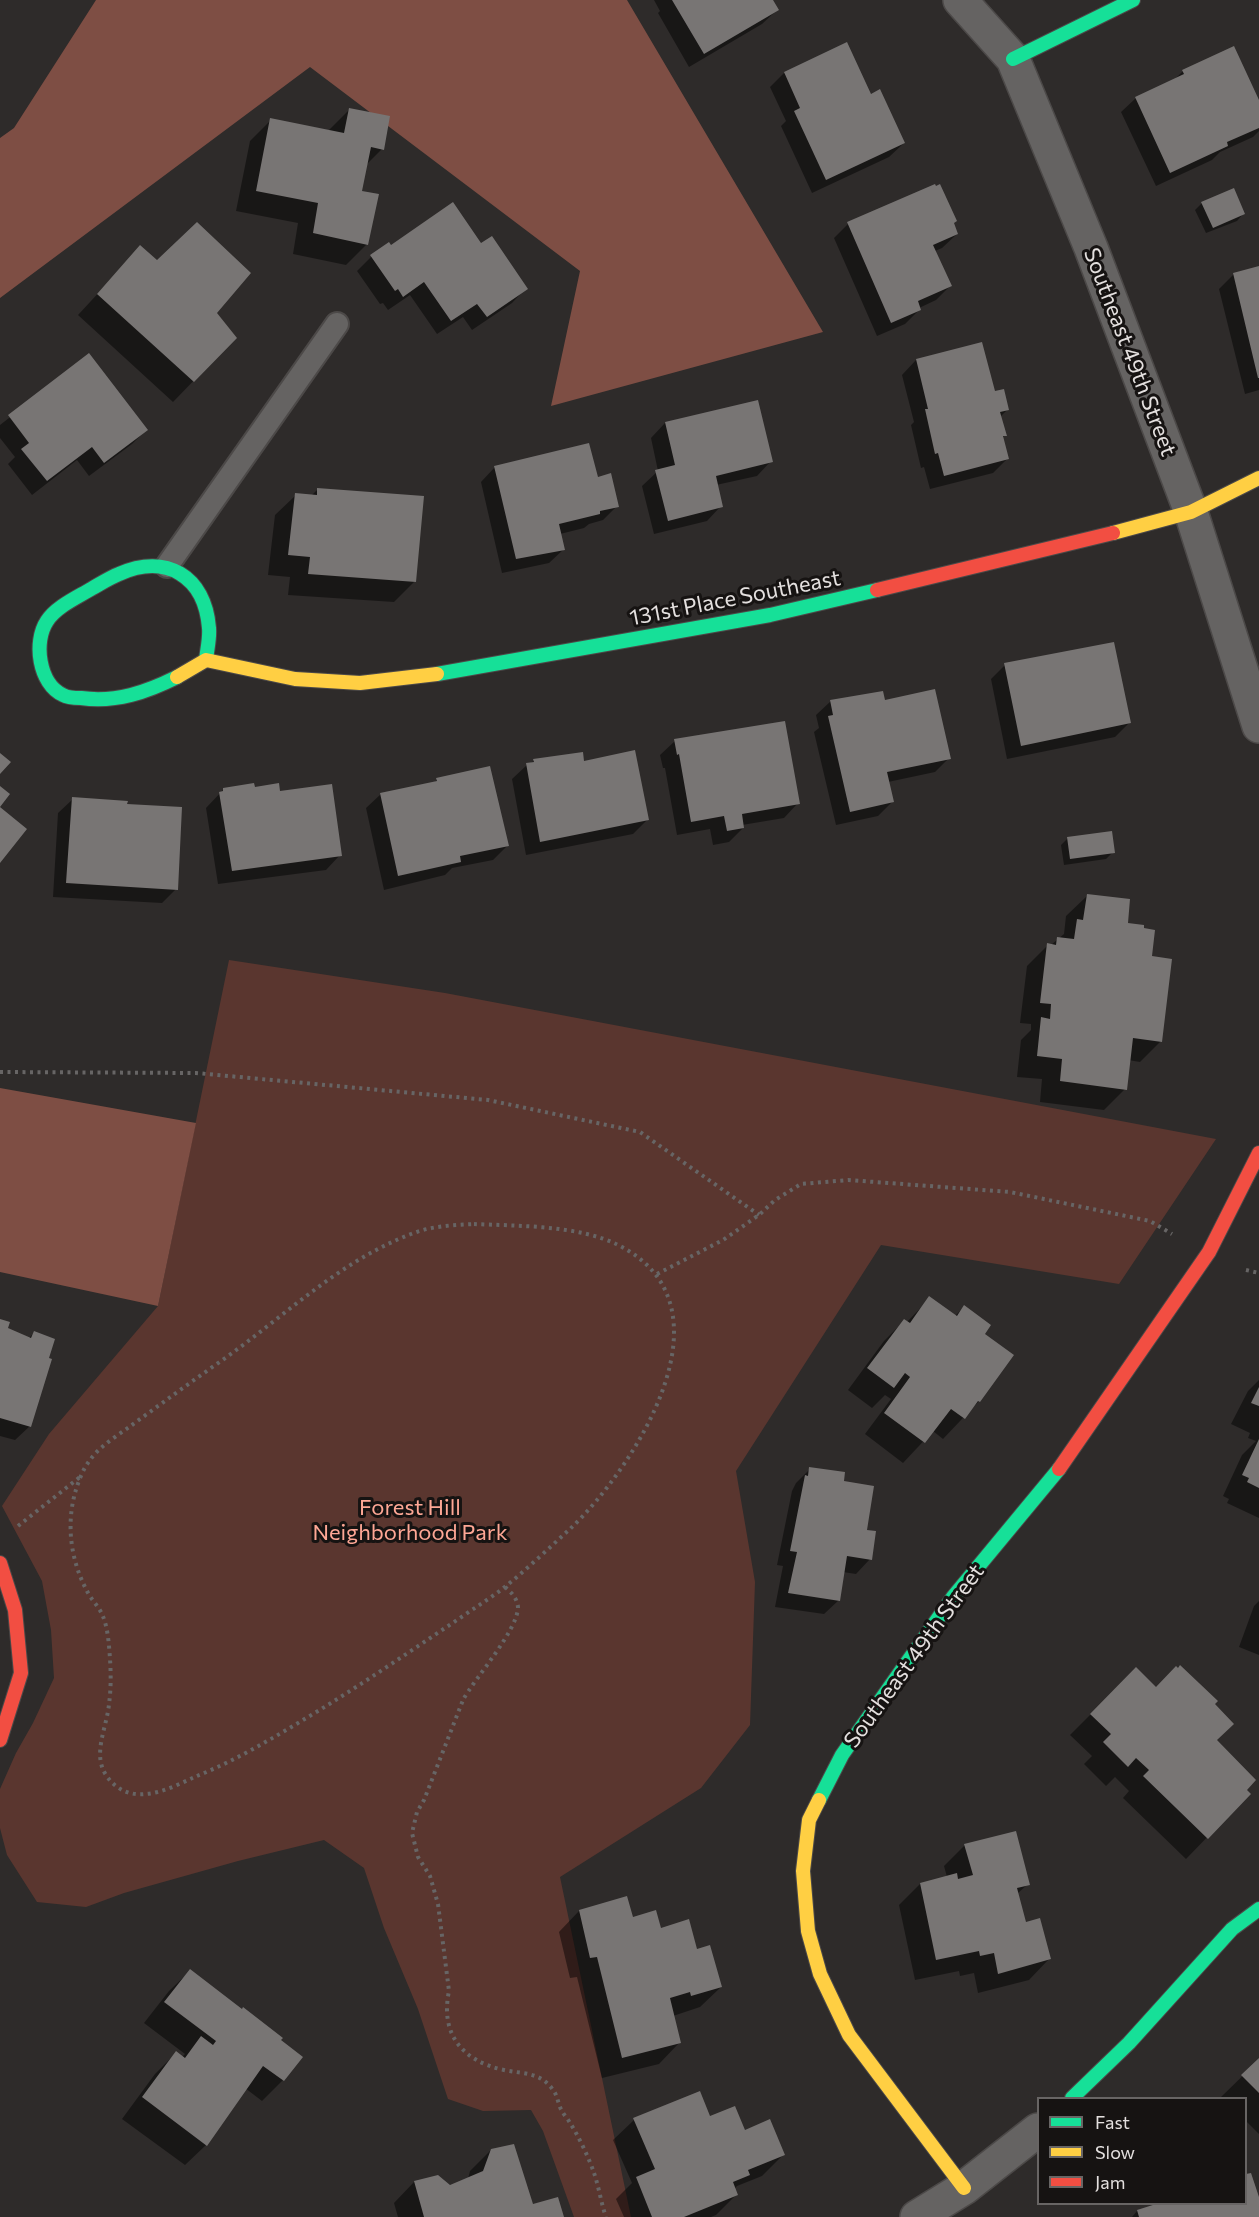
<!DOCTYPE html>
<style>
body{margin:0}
#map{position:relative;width:1259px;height:2217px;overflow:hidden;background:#2e2b2a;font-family:Commissioner,sans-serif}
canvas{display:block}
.legend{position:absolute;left:1037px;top:2097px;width:210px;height:108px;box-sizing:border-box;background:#161312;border:2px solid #686564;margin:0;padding:8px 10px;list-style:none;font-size:18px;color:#e4e0df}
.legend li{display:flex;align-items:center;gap:12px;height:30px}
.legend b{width:30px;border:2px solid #686564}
</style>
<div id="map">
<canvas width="1259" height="2217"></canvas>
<ul class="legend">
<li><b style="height:8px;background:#16e098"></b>Fast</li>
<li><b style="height:8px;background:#ffcf43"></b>Slow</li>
<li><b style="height:8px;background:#f24e42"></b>Jam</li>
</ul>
</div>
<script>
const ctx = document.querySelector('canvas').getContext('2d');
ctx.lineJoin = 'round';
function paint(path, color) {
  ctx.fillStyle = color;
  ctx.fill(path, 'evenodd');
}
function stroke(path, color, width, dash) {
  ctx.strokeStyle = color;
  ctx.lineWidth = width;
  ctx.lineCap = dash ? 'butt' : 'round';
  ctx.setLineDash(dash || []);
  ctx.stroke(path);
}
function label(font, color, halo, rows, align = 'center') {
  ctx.font = font + ' Commissioner,sans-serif';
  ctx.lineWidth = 6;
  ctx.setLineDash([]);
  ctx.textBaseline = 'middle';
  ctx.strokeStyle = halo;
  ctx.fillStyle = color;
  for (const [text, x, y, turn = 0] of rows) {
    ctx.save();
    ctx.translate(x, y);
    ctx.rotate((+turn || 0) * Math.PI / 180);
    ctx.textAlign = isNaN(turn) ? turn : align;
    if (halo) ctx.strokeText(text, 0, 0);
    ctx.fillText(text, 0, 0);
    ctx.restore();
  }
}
paint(new Path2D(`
 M229,960L445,993L1216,1139L1119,1284L881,1245L736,1471L755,1582L750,1725L701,1788L560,1877L631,2217H574L543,2131L531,2110L483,2111L448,2099L418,2009L384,1928L364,1868L324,1840L238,1861L124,1893L86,1907L37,1902L7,1855L0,1828V1789L16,1753L33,1723L54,1678L51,1630L42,1581L2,1506L49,1434L158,1306Z`), '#5a362f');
paint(new Path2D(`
 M96,0H627L823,332L551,406L580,271L310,67L0,298V138L14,128Z
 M0,1088L196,1123L158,1306L0,1272Z`), '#7e4e44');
paint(new Path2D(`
 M654,0H771L777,10L762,24L689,67L658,13L660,11Z
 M1183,71L1259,104V131L1253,137L1220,152L1212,160L1156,186L1121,112L1136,98L1173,81Z
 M784,73L904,143L889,157L812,193L781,126L786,121L770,87Z
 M349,110L382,149L365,166L360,192L367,244L346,265L293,254L298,223L236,211L250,141L271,120L328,131Z
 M1202,203L1243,214L1237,221L1206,233L1195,210Z
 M848,224H952L957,234L942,248L935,251L950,286L936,300L919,308L920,309L905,324L877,336L834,238Z
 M480,246L526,288L512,303L472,330L463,317L437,334L410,295L388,310L383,303L380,304L357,271L371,257L390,247Z
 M140,248L235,338L173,402L78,315Z
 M1259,268V390L1245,394L1219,289L1234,274Z
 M89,356L146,430L132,444L89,476L77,460L32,495L8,464L15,457L0,438V425Z
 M916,360L994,392L1007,410L1000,417L1005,435L1002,438L1007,459L993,473L930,489L924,467L921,468L911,425L914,422L902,375Z
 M665,423L771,461L757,476L716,485L721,506L707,521L654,534L642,486L658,471L651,438Z
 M495,467L597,478L617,506L603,520L589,524L584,528L560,534L564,549L549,563L502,573L481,482Z
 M318,489L415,581L394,602L288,595L290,577L268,575L275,515L296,495L311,496Z
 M1005,665L1129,723L1115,737L1007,759L991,679Z
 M831,701L884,702L949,758L935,772L888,782L892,802L878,816L836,825L814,732L819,728L816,715Z
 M675,741L798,803L784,818L742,825L743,828L729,842L713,845L710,829L677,835L665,768H663L660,755Z
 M534,761L583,762L648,819L633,834L526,855L512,779L527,765Z
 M437,780L507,846L493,860L452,868L445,875L384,890L366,808L381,794L434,783Z
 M224,789H254L279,793L340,855L326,870L218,884L206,808Z
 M73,799L176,889L162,903L53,897L58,813Z
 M1068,838L1113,852L1106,859L1064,865L1061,845Z
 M1087,896L1126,925L1151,958L1161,1041L1140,1062L1128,1060L1125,1089L1104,1110L1040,1102L1042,1079L1017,1077L1021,1040L1031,1030V1024L1020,1023L1027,966L1048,945H1051L1064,934L1066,916Z
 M930,1298L955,1316L964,1307L983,1334L979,1401L943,1439L933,1431L903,1463L865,1434L891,1399L885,1395L872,1408L848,1390L884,1341L904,1321L907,1322Z
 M0,1320L6,1329L29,1338L34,1333L30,1426L15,1440L0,1436Z
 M1259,1380V1518L1227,1503L1229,1499L1223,1496L1242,1455L1256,1441L1248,1438L1250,1433L1231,1424L1248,1391Z
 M810,1469L842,1482L865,1531L870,1559L856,1574L843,1572L839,1600L824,1614L775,1607L783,1566L777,1565L792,1491L796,1483Z
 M1259,1601V1655L1239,1647L1254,1606Z
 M1136,1669L1156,1689L1212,1705L1215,1740L1249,1794L1186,1859L1123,1798L1129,1791L1115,1777L1106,1786L1084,1764L1092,1756L1070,1735Z
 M965,1845L1028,1884L1017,1894L1025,1924L1049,1959L1029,1980L978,1993L974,1973L960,1976L959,1971L915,1980L899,1905L920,1884L947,1877L944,1866Z
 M579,1911L631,1919L659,1929L721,1987L700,2007L673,2016L679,2043L659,2064L602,2078L577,1977L570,1978L559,1932Z
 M190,1971L301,2057L283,2080L262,2101L245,2088L206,2145L185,2165L122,2119L155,2074L176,2053L182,2057L185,2054L144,2023L169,1991Z
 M1259,2060V2134L1246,2121V2098L1221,2097Z
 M709,2118L744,2132L783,2155L762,2176L737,2186L734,2189L737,2194L716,2215L711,2217H624L616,2199L632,2183L613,2140L634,2120Z
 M491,2150L532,2205L563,2217H398L394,2203L414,2182L450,2186L468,2179L470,2171Z
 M1250,2174L1259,2202V2217H1132L1137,2211L1161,2204H1246V2176Z`), '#0007');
paint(new Path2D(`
 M672,0H773L779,10L704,54Z
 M847,42L871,94L880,89L905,143L826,180L794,111L800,108L784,72Z
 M1234,46L1259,100V128L1227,142L1228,146L1170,173L1135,97L1184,74L1182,70Z
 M349,108L390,116L384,150L371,147L362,191L379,194L368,245L313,233L318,203L256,191L270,118L344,133Z
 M935,184L936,186L940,184L957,221L954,223L958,234L933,245L952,286L918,301L921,310L891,323L847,222Z
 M1234,188L1245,214L1213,228L1201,202Z
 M453,202L481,243L492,236L528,289L487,317L477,304L451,321L424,282L403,297L398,289L395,291L370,255L389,242L391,245Z
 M197,222L251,273L217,313L237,338L194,382L97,294L140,245L157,260Z
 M1259,266V378H1258L1233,273Z
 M982,342L995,391L1004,389L1009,410L1000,412L1007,436H1003L1009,459L944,476L938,453L935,454L925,409H928L916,359Z
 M89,353L148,430L104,463L92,447L47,481L21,449L29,443L8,415Z
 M758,400L773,462L716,476L723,507L668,521L655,470L675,465L665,422Z
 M589,443L598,477L611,473L619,507L600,511V514L559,524L565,550L516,559L494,466Z
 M317,488L424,496L416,582L308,574L310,557L288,555L295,493L317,495Z
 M1114,642L1131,723L1021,746L1004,663Z
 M935,689L951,759L887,772L894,802L850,812L828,716L833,715L830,700L883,691L885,700Z
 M785,721L800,804L742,814L744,828L727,831L724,816L691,822L679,754L677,755L674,739Z
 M635,750L649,820L540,842L526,763L534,762L533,759L583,752L584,761Z
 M0,753L11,762L0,774Z
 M490,766L509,846L460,856L461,862L398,876L380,793L437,781L436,778Z
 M254,783L255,787L279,783L280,791L332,784L342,856L232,871L219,792L223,791V788Z
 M0,786L10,794L0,807Z
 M72,797L128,801L127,804L182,807L178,890L66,883Z
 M0,807L27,829L0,863Z
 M1112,831L1115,853L1070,859L1067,837Z
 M1087,894L1130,899L1128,923L1144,925V928L1155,930L1152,956L1172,959L1162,1042L1133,1038L1127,1090L1060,1081L1062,1059L1037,1056L1041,1017L1050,1019L1051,1004L1040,1003L1047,943L1056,945L1057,937L1074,939L1077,919L1083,920Z
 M929,1296L957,1316L964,1305L991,1325L985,1334L1014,1355L980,1402L978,1401L965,1419L951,1409L925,1443L884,1413L910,1377L905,1373L894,1388L867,1368L904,1319L910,1323Z
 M0,1319L10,1322L8,1328L31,1338L34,1331L55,1339L49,1358L52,1359L31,1427L0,1418Z
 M1259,1387V1406L1251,1403Z
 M1259,1439V1488L1247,1482L1249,1478L1242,1475Z
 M809,1467L845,1472L844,1481L874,1486L867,1530L876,1531L872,1560L847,1556L840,1601L788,1593L797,1552L790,1551L805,1475L808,1476Z
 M1180,1665L1218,1701L1215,1704L1234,1724L1217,1740L1256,1780L1247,1790L1251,1794L1208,1839L1143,1776L1149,1770L1136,1758L1128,1767L1103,1742L1111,1734L1090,1714L1136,1667L1156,1687L1176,1666L1178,1668Z
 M1016,1831L1030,1885L1017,1888L1026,1922L1040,1918L1051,1959L998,1974L994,1953L980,1956L979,1951L936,1960L920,1883L957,1873L958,1879L973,1875L964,1844Z
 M627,1896L633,1917L656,1910L661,1928L689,1919L697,1949L710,1945L722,1987L691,1996L690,1992L670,1998L681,2043L622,2058L597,1957L590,1958L579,1910Z
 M190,1969L242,2009L243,2007L283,2038L281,2040L303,2057L284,2081L263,2066L207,2146L142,2097L176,2051L185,2058L201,2036L213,2045L216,2041L164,2002Z
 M1259,2058V2093L1241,2075Z
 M700,2091L710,2116L735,2106L745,2130L770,2119L785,2155L748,2170L750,2175L733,2182L738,2195L684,2217H652L636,2177L655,2169L633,2118Z
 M514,2144L533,2204L558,2197L564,2217H424L414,2181L438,2175L450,2185L483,2171L491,2149Z
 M1251,2173L1259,2197V2217H1139L1137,2210L1156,2204H1246V2174Z`), '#787574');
const lane = new Path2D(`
 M167,566L337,324`);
const street = new Path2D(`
 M960,0L1013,59L1091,248L1191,512L1259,726
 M917,2217L964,2188L1038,2130`);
const fast = new Path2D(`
 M1013,59L1133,0
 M437,674L770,615L877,590
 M177,677C147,692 116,703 81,698C75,698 68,698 63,695C39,684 33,642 47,621C56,607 76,598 91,589C100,584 109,578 119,574C166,553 205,576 209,628C210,638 207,650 206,660
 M819,1800L842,1755L953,1597L1059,1469
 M1072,2098L1129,2043L1232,1929L1259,1909`);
const slow = new Path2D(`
 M1113,533L1191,512L1259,478
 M177,677L206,660L295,679L360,683L437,674
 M819,1800L809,1820L803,1871L808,1931L820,1974L849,2035L964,2188`);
const jam = new Path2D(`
 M877,590L1113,533
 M1059,1469L1209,1252L1259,1153
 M0,1563L15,1610L21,1673L0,1740`);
stroke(lane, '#4c4948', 26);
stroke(street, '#4c4948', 36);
stroke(fast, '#4c4948', 16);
stroke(slow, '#4c4948', 16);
stroke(jam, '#4c4948', 16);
stroke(new Path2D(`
 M0,1072L196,1073L488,1100L640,1132L759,1215
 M474,1224C517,1226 579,1225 618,1245C739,1305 636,1466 570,1529C548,1549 524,1572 501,1590C489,1599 476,1607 463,1616C415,1648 367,1681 318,1711C278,1735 239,1759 197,1776C181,1783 163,1793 145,1794C130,1796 115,1789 106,1775C92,1754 107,1727 109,1704C111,1690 111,1674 110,1659C109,1645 108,1627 102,1614C98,1606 91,1599 87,1591C71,1561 66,1526 75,1493C78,1482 83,1469 90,1460C100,1446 118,1435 132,1425C162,1403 191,1382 221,1361C284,1317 338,1262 411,1234C431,1226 453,1225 474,1224Z
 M1246,1270L1259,1273
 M657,1274L723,1240L759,1215L775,1200L801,1184L848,1180L1010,1192L1150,1221L1172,1234
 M18,1526L80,1477
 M505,1587C511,1592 517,1598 518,1607C518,1630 475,1678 463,1700L424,1800L417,1812L412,1833L418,1857L430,1876L438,1904L449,1991C440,2034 462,2061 504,2070C523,2074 541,2072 553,2090C558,2096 558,2105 562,2111C564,2115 568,2119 570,2123C578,2135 589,2158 594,2173C599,2187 601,2203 606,2217`), '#676565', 4, [3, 4.5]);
stroke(lane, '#656362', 22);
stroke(street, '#656362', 33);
stroke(fast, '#16e098', 14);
stroke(slow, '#ffcf43', 14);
stroke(jam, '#f24e42', 14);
label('22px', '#e4e0df', '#161312', [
 ["Southeast 49th Street",1130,352,69],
 ["131st Place Southeast",735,598,-11],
 ["Southeast 49th Street",914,1656,-54]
]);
label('22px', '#fea795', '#161312', [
 ["Forest Hill",410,1508],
 ["Neighborhood Park",410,1533]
]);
</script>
